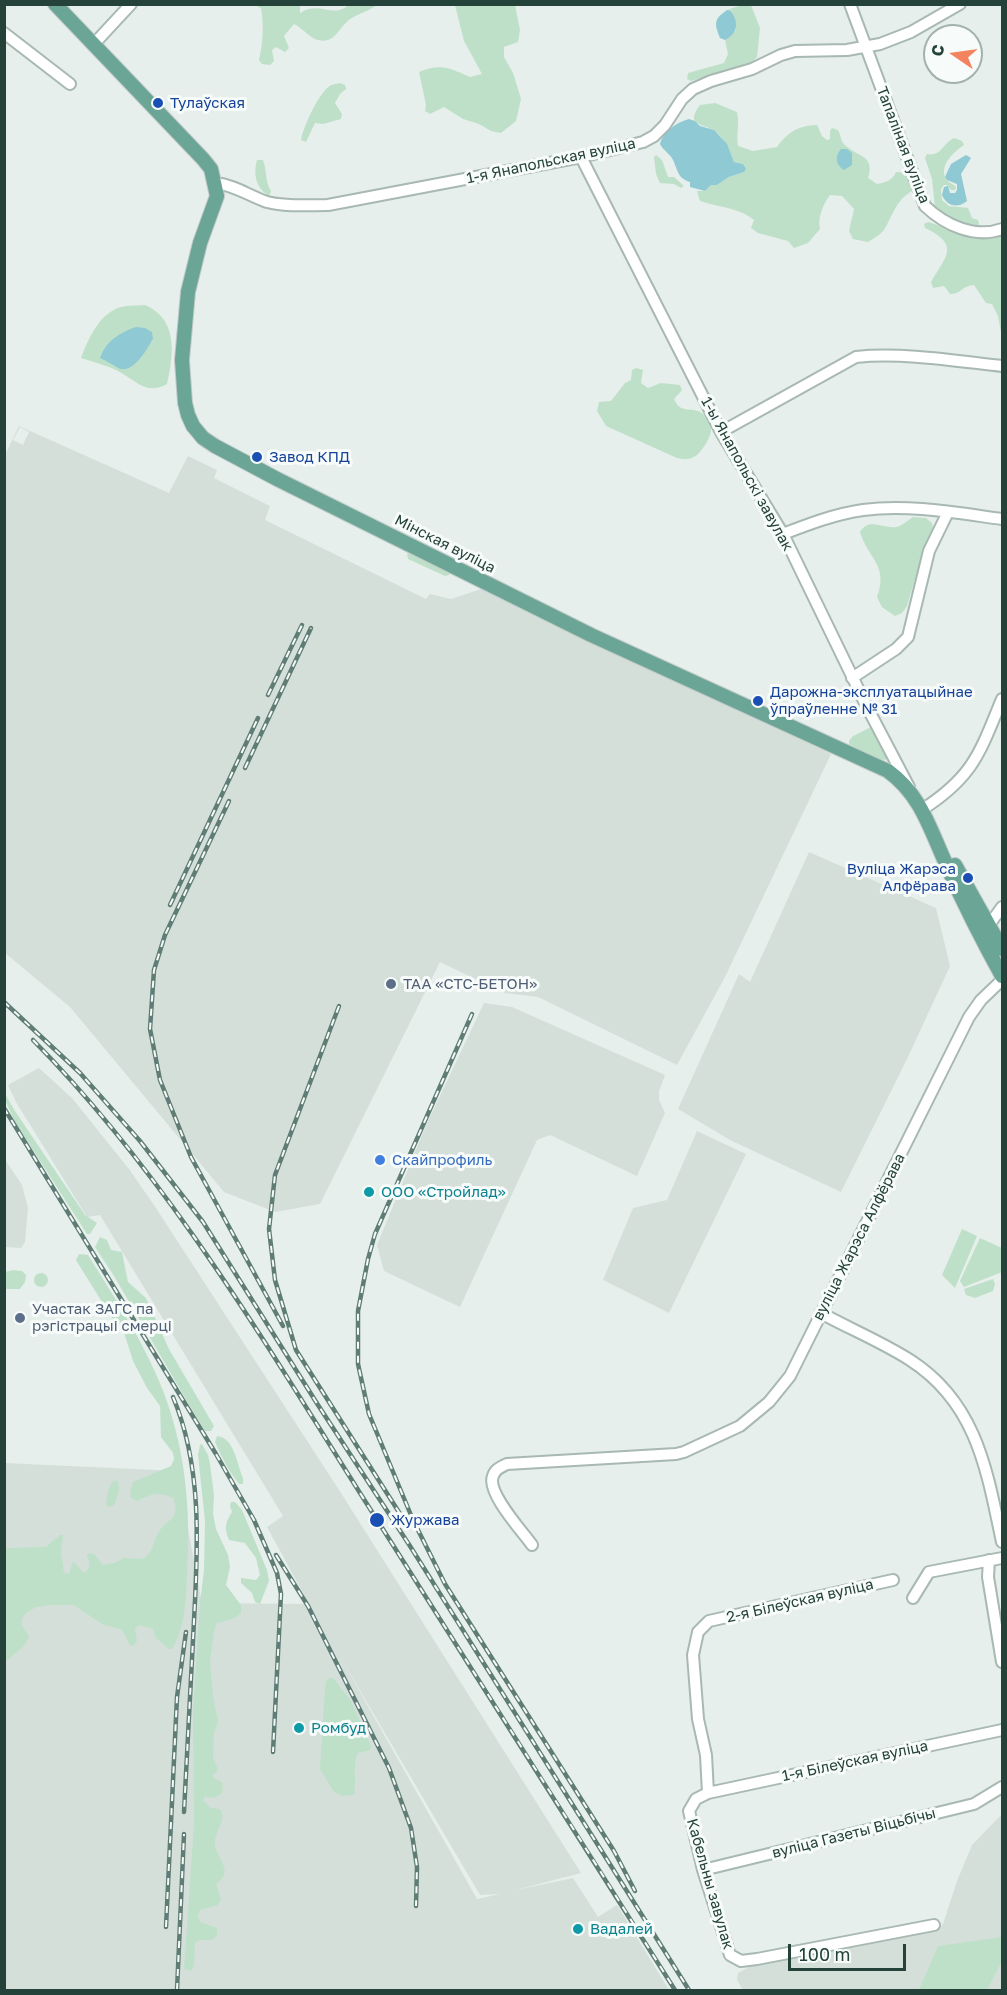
<!DOCTYPE html>
<meta charset="utf-8">
<style>
body{margin:0}
#map{position:relative;width:1007px;height:1995px;overflow:hidden;background:#e6efeb;font-family:"Golos Text",sans-serif}
canvas{display:block}
.frame{position:absolute;inset:0;border:6px solid #24423a;pointer-events:none}
.north{position:absolute;left:923px;top:24px;width:60px;height:60px;box-sizing:border-box;background:#f7fbf9;border:2px solid #a3b1ad;border-radius:50%;rotate:283deg;font-size:16px;font-weight:700;line-height:24px;text-align:center;color:#24423a}
.north::after{content:'';display:block;margin:auto;width:21px;height:27px;background:#f4845f;clip-path:polygon(50% 0,100% 100%,50% 72%,0 100%)}
.scale{position:absolute;left:788px;top:1944px;width:118px;height:27px;box-sizing:border-box;border:3px solid #24423a;border-top:0;padding-left:8px;font-size:18px;line-height:21px;white-space:nowrap;color:#24423a;-webkit-text-stroke:4px #f7fbf9;paint-order:stroke}
</style>
<div id="map">
<canvas width="1007" height="1995"></canvas>
<div class="frame"></div>
<div class="north">С</div>
<div class="scale">100 m</div>
</div>
<script>
const ctx = document.querySelector('canvas').getContext('2d');
ctx.lineJoin = 'round';
function paint(path, color) {
  ctx.fillStyle = color;
  ctx.fill(path, 'evenodd');
}
function stroke(path, color, width, dash) {
  ctx.strokeStyle = color;
  ctx.lineWidth = width;
  ctx.lineCap = dash ? 'butt' : 'round';
  ctx.setLineDash(dash || []);
  ctx.stroke(path);
}
function label(font, color, halo, rows, align = 'center') {
  ctx.font = font + ' "Golos Text",sans-serif';
  ctx.lineWidth = 6;
  ctx.setLineDash([]);
  ctx.textBaseline = 'middle';
  ctx.strokeStyle = halo;
  ctx.fillStyle = color;
  for (const [text, x, y, turn = 0] of rows) {
    ctx.save();
    ctx.translate(x, y);
    ctx.rotate((+turn || 0) * Math.PI / 180);
    ctx.textAlign = isNaN(turn) ? turn : align;
    if (halo) ctx.strokeText(text, 0, 0);
    ctx.fillText(text, 0, 0);
    ctx.restore();
  }
}
paint(new Path2D(`
 M19,426L169,493L188,456L217,470L214,478L270,506L265,520L426,599L430,594L451,599L481,589L831,754L725,977L677,1065L538,997L505,993L440,962L320,1204L275,1212L224,1192L70,1007L5,953L4,457ZM20,427L29,432L23,445L13,440Z
 M809,852L936,908L950,966L908,1057L841,1192L730,1140L678,1109L739,974L750,982Z
 M484,1003L512,1007L665,1075L659,1091V1100L665,1113L637,1176L550,1135L537,1140L460,1307L384,1271L377,1245L427,1123Z
 M39,1068L72,1098L129,1169L154,1205L341,1493L581,1873L516,1890L573,1878L598,1917L617,1905L669,1990H5V1463L177,1471L202,1603L309,1604L267,1527L283,1516L100,1215L87,1217L16,1102L8,1085ZM339,1655L480,1895L500,1894L477,1899Z
 M697,1131L746,1154L669,1313L603,1280L633,1208L667,1200Z
 M4,1158L22,1185L28,1208L25,1242L21,1248L5,1247Z
 M1002,1814V1990H743L737,1980L738,1973L758,1962L940,1928L943,1924L957,1881L972,1845Z`), '#d4dfda');
paint(new Path2D(`
 M257,5H300V13C318,0 335,19 348,5H377C369,11 360,13 352,18C339,25 336,45 318,40C309,38 303,28 294,24L284,36L289,48L285,52L276,47L272,50L274,61L270,65L262,64L259,60C263,43 264,25 261,8L258,7Z
 M455,5H515L520,30L518,42L504,47V57L513,73L521,99L516,121L501,133L491,131L479,124L463,119L444,107L430,114L425,111L426,105L419,72C442,63 449,68 470,77L482,74L464,41Z
 M742,5H751L760,28L757,57L751,63L691,81L687,79L688,73L724,63L728,54L725,40L736,30L732,11L727,10Z
 M340,83L345,85L346,89L340,94L335,103L342,114L341,119L323,124L315,123L306,142L301,140C303,127 319,92 331,85C333,84 337,84 340,83Z
 M715,103L737,112C740,124 736,134 738,146L753,151L777,147C788,132 797,126 817,125L822,136L827,140L830,139V131L832,128L838,130C840,133 841,140 843,143C855,157 876,154 868,178L877,184C885,183 893,180 896,172L908,173L913,183L912,191C896,200 893,215 884,230C880,235 873,239 868,242L853,239L849,231L854,209L842,196L830,195C823,204 817,219 820,229L808,243L794,248L788,241L758,233L751,228L754,220C740,208 718,207 700,201L697,191H705L711,185H717L729,177L744,172L743,164L734,162C730,151 724,137 713,130C701,123 685,125 700,105Z
 M954,138L962,141L964,145C955,151 940,164 945,177C946,181 953,184 956,187L955,190H951L947,185H944L941,189L942,200L949,206L968,208L972,218L978,220L979,224L977,227L958,224L941,214L935,207L932,179L925,158L927,154C941,157 943,143 954,138Z
 M656,155L662,160L668,177H674L684,186L681,188L674,184L660,183L656,174L654,157Z
 M257,160H263C267,170 265,182 271,191L269,196C256,188 253,175 257,160Z
 M928,222C958,230 970,247 1002,234V338L998,316L992,304L986,303L974,285C964,285 959,295 950,294L944,286L933,288L931,282C947,255 960,245 925,228L924,224Z
 M145,305C178,319 174,354 167,384C145,396 135,379 116,370C105,365 93,362 81,358C88,340 99,313 121,307C128,305 137,306 145,305ZM153,339L141,357L118,368L101,358Z
 M636,368L643,370L641,383L648,388L661,383L680,385L682,390L674,399C681,415 691,406 702,413C719,423 709,442 699,453C692,460 685,460 677,458L606,426L597,411L599,402L611,401L625,383L631,380L632,370Z
 M913,517L926,518L932,523L933,527L924,549L907,606L902,613L895,616L882,607L877,597C889,565 868,559 860,532C869,517 883,529 896,527C902,526 908,520 913,517Z
 M411,552L449,571V575L445,576L408,559L407,554Z
 M869,728H872L887,757L886,760L877,759L849,744V741L853,736Z
 M4,1092L15,1111L85,1215L97,1223L90,1234H87L15,1122L5,1100Z
 M962,1229L977,1236L955,1288L942,1275Z
 M100,1237L107,1240L111,1250L122,1252L128,1282L146,1298L169,1349L214,1426L211,1431H205L195,1415L114,1276L95,1247Z
 M980,1238L1002,1248V1272L964,1287L960,1281Z
 M79,1254L88,1255C116,1300 147,1347 165,1396C186,1453 191,1513 187,1573C186,1597 186,1627 172,1649H169L156,1638L153,1629L139,1625L135,1629L137,1641L133,1646L130,1645L122,1630L102,1624L74,1605H50L36,1607L26,1613L22,1619V1625L29,1637L24,1646L5,1662V1548L46,1547L60,1535H63L61,1552L64,1573L69,1574L73,1561L84,1573C91,1568 91,1565 87,1557L88,1553L94,1554L103,1565L114,1563L124,1558L143,1559C156,1549 152,1541 160,1530C169,1518 181,1518 173,1498C157,1491 152,1494 137,1501L131,1498L130,1491L133,1482L171,1466L174,1459L173,1453L161,1437L160,1406L147,1388L133,1361L122,1326L112,1318L79,1265L76,1260Z
 M14,1270L22,1271L26,1275L25,1282L20,1289H5V1272Z
 M34 1280a7 7 0 1 1 14 0a7 7 0 1 1-14 0Z
 M993,1279L995,1284L993,1291L975,1298L966,1295L964,1289Z
 M217,1436C235,1438 237,1465 243,1478V1484H239C229,1472 221,1456 215,1442Z
 M202,1444L208,1455L210,1464L214,1495L213,1514L216,1529L228,1555L230,1567L226,1585L241,1605V1613L235,1618L217,1623L214,1632L210,1661L213,1696L218,1721L214,1734L213,1757L218,1770L213,1775L214,1778L222,1782L223,1788L221,1794L214,1798L205,1797L203,1800L211,1808L220,1809C227,1820 216,1830 215,1841C213,1853 230,1866 223,1877C221,1880 218,1882 216,1884L221,1899L218,1905L200,1910L198,1916L200,1922L217,1928V1935L212,1940H200L195,1943L194,1966L191,1971L184,1969L194,1824L193,1711L200,1603L204,1570L205,1521L198,1455L200,1445Z
 M117,1480C122,1488 117,1497 114,1505L109,1507L106,1505C107,1496 108,1488 113,1481Z
 M231,1502H235L242,1510L267,1570L269,1581L260,1604L255,1602L252,1593L241,1583V1578L256,1580L260,1575L256,1558L245,1543L229,1540C224,1528 225,1523 232,1512L230,1506Z
 M330,1678H333L351,1701L371,1746L370,1750L358,1753C352,1767 357,1780 354,1795L342,1796L334,1792L320,1769L325,1689L326,1681Z
 M1002,1937V1961L987,1990H919L938,1946Z`), '#bfe0c8');
paint(new Path2D(`
 M727,10L731,11C739,23 738,33 725,40L720,38C714,23 714,19 727,10Z
 M689,119L695,121L700,126L714,130L727,144L734,162L743,164L746,169L744,172L729,177L717,185H711L705,191L690,187V182C677,178 678,170 673,160C670,154 663,150 660,144C663,132 677,122 689,119Z
 M841,149H847L852,153V165L844,170C836,165 834,157 841,149Z
 M966,155L971,158L961,174L967,201C957,209 947,206 942,195L944,187L948,186L950,193H955L957,190V184L947,180L945,177L951,164Z
 M136,327L145,328L152,332L153,339C147,349 133,375 118,368C112,365 107,361 100,358C106,341 119,333 136,327Z`), '#8ec9d4');
const minor = new Path2D(`
 M850,4L925,206C945,225 975,239 1002,229
 M4,33L70,84
 M93,45L131,4
 M581,157L721,432L783,534L866,705L909,787
 M215,183C235,185 249,196 267,202C287,207 308,205 328,205L581,157L643,142L654,136L665,125L682,99L693,89L711,81L752,69L781,55L795,51L847,50L880,44L911,32L960,4
 M721,432L856,357C901,352 957,361 1002,366
 M783,534C809,524 835,514 863,510C909,504 957,513 1002,519
 M852,678L896,649L908,637L929,551L948,512
 M923,809C974,776 980,752 1002,699
 M989,925L1002,907
 M821,1313C850,1329 882,1342 910,1360C977,1403 987,1471 1002,1542
 M532,1545C522,1531 486,1492 493,1476C495,1469 501,1467 507,1464L676,1454L684,1452L740,1426L769,1402L790,1376L969,1017L981,1000L1002,980
 M989,1560L988,1577L1002,1662
 M913,1598L929,1572L1002,1558
 M708,1793L706,1755L698,1719L693,1655L698,1632L709,1621L893,1580
 M703,1870L974,1804L1002,1787
 M934,1925L757,1959L741,1961L730,1955L703,1870L689,1811L696,1799L708,1793L1002,1730`);
const major = new Path2D(`
 M55,4L203,159L211,169L217,196L200,243L188,292L182,360L185,403L188,415L193,426L203,438L215,446L277,479L591,635L888,771C921,795 930,829 946,864C963,902 982,940 1002,976
 M955,865L1002,949`);
stroke(minor, '#a8b8b2', 14);
stroke(major, '#c2cac8', 16);
stroke(minor, '#fff', 10);
stroke(major, '#6aa596', 14);
const rail = new Path2D(`
 M268,695L302,625
 M245,768L311,628
 M229,801L165,935L154,970L150,1029L160,1080L191,1157L283,1326
 M170,905L258,718
 M4,1002L80,1073L140,1141L203,1222L318,1405L410,1546L689,1990
 M339,1006L275,1175L269,1229L275,1280L296,1350L409,1528
 M472,1014L375,1234L368,1259L358,1311V1364L369,1414L413,1520L445,1584L614,1851L635,1891
 M33,1040C164,1173 261,1336 360,1493C465,1659 571,1824 675,1990
 M4,1108L216,1454L254,1520L277,1573L281,1594L273,1752
 M173,1397C205,1473 197,1559 193,1640C190,1697 187,1755 184,1812
 M276,1555L308,1606L389,1768L411,1828L417,1867L416,1906
 M166,1927L177,1697L186,1632
 M177,1990L184,1834`);
stroke(rail, '#5f7d75', 4.5);
stroke(rail, '#f7fbf9', 2, [7]);
for (const [x, y, r, color] of [
 [158,103,6,"#1a4fb4"],
 [257,457,6,"#1a4fb4"],
 [758,701,6,"#1a4fb4"],
 [968,878,6,"#1a4fb4"],
 [391,984,6,"#5c6f8a"],
 [380,1160,6,"#3f7fe0"],
 [369,1192,6,"#0f9aa8"],
 [20,1318,6,"#5c6f8a"],
 [377,1520,8,"#1a4fb4"],
 [299,1728,6,"#0f9aa8"],
 [578,1929,6,"#0f9aa8"]
]) {
  const dot = new Path2D();
  dot.arc(x, y, r, 0, 2 * Math.PI);
  ctx.fillStyle = color;
  ctx.fill(dot);
  stroke(dot, '#f7fbf9', 2);
}
label('15px', '#164399', '#f7fbf9', [
 ["Тулаўская",170,103],
 ["Завод КПД",269,457],
 ["Дарожна-эксплуатацыйнае",770,692],
 ["ўпраўленне № 31",770,709],
 ["Вуліца Жарэса",956,869,"right"],
 ["Алфёрава",956,886,"right"],
 ["Журжава",391,1520]
], 'left');
label('15px', '#24423a', '#f7fbf9', [
 ["Тапаліная вуліца",903,145,69],
 ["1-я Янапольская вуліца",551,161,-12],
 ["1-ы Янапольскі завулак",747,474,61],
 ["Мінская вуліца",445,544,27],
 ["вуліца Жарэса Алфёрава",859,1237,-63],
 ["2-я Білеўская вуліца",800,1601,-13],
 ["1-я Білеўская вуліца",855,1761,-12],
 ["вуліца Газеты Віцьбічы",854,1833,-14],
 ["Кабельны завулак",710,1884,74]
]);
label('15px', '#4e5e75', '#f7fbf9', [
 ["ТАА «СТС-БЕТОН»",403,984],
 ["Участак ЗАГС па",32,1309],
 ["рэгістрацыі смерці",32,1326]
], 'left');
label('15px', '#366cbe', '#f7fbf9', [
 ["Скайпрофиль",392,1160]
], 'left');
label('15px', '#0d838f', '#f7fbf9', [
 ["ООО «Стройлад»",381,1192],
 ["Ромбуд",311,1728],
 ["Вадалей",590,1929]
], 'left');
</script>
